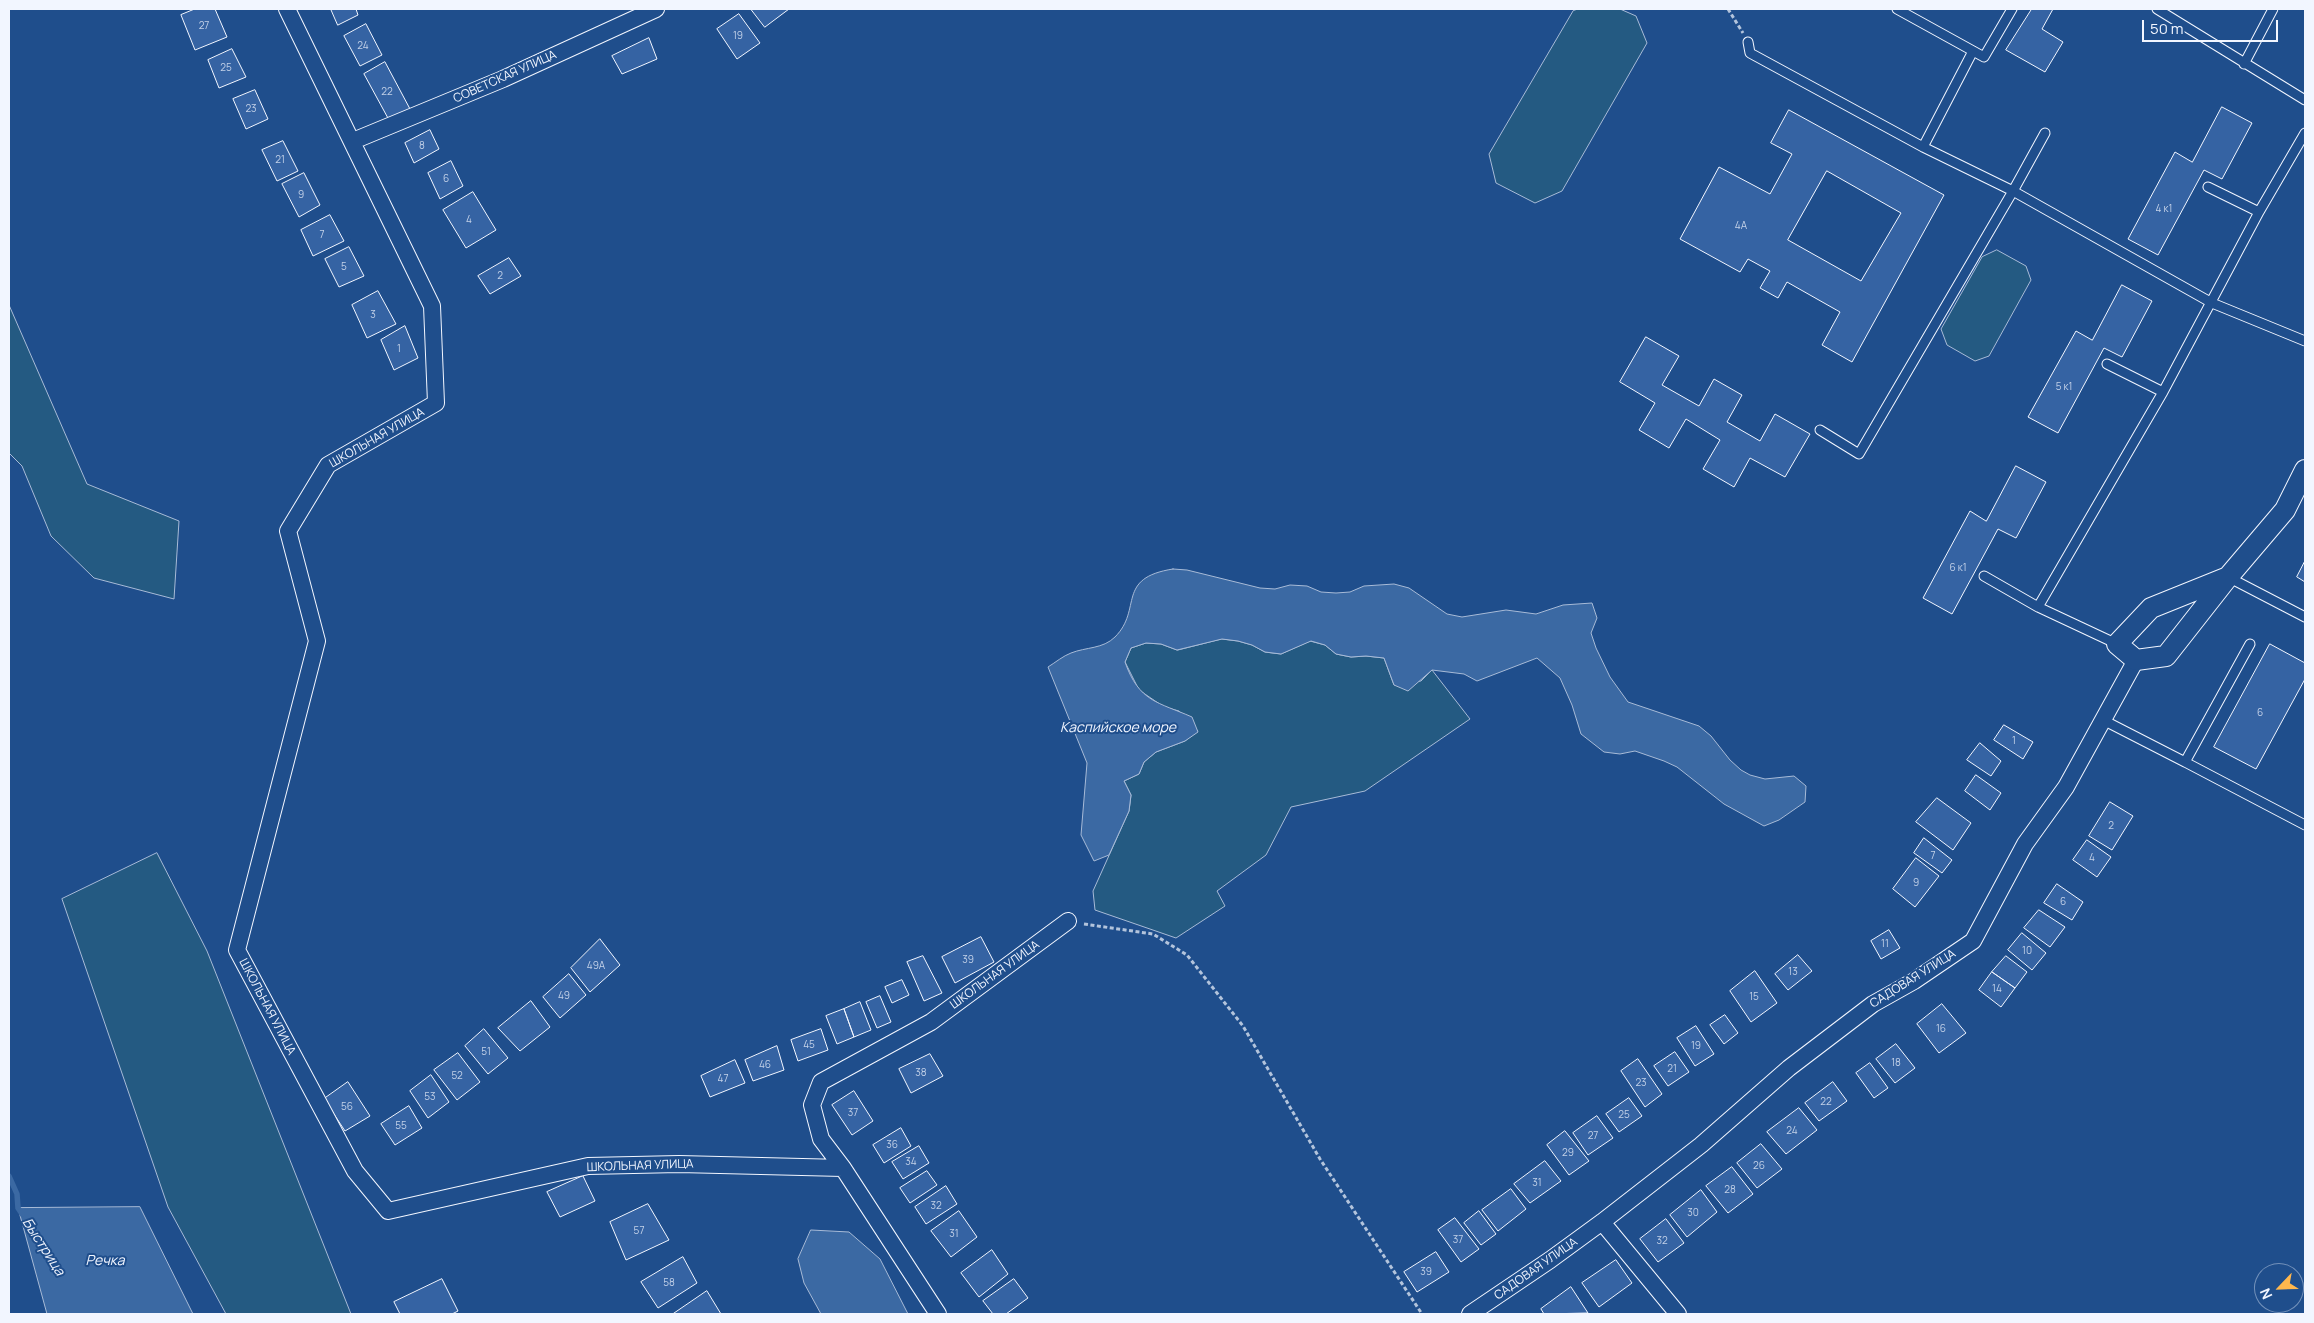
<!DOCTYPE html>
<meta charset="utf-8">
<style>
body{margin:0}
#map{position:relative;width:2314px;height:1323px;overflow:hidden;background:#1f4e8c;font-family:Manrope,sans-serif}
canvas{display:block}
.frame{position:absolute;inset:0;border:10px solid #f2f6ff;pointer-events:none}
.north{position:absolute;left:2254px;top:1263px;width:50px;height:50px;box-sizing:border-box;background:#1f4e8c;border:1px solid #7391ba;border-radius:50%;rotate:246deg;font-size:14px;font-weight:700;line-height:20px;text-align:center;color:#f2f6ff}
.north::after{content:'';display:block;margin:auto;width:18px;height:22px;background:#ffb74d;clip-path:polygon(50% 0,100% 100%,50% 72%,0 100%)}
.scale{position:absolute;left:2142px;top:20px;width:136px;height:22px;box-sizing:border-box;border:2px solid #f2f6ff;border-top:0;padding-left:6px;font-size:15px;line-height:18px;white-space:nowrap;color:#f2f6ff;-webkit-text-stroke:4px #1f4e8c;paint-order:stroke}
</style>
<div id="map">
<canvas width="2314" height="1323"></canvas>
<div class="frame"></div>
<div class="north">N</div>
<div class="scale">50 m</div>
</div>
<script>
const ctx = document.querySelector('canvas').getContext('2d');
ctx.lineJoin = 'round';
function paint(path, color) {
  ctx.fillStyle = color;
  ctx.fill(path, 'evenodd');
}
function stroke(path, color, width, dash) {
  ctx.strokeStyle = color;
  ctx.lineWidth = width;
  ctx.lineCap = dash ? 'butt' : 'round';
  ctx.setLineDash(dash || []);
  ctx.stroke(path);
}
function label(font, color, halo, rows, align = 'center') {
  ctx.font = font + ' Manrope,sans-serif';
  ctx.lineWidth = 4;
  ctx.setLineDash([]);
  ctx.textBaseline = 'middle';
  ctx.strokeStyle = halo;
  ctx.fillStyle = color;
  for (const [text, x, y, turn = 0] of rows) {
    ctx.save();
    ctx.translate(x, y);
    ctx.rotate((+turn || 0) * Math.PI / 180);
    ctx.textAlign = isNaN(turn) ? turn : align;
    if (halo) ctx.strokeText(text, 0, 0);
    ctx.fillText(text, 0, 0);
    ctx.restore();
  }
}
const green = new Path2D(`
 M1578,9H1620L1636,16L1647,43L1562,191L1535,203L1496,183L1489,154L1573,11Z
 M1997,250L2026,266L2031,280L1989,356L1975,361L1947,345L1941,329L1982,257Z
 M9,305L87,484L179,521L174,599L94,578L51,536L22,466L9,453Z
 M1222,639L1238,641L1252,645L1265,652L1281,654L1310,641L1325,645L1336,654L1351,657L1366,656L1384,658L1394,685L1421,681L1432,670L1470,719L1365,791L1291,807L1266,855L1217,891L1225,906L1176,938L1095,910L1093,891L1129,811L1131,795L1124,781L1139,774L1144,762L1156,752L1185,741L1198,731L1179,711L1164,707L1139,690L1125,662L1131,648L1146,643L1161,644L1177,650Z
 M157,853L207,951L351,1314H226L168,1207L62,899Z`);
paint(green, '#245a82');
stroke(green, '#a8bbd7', 1);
const water = new Path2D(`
 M1173,569L1187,570L1260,588L1275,589L1290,585L1307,586L1321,592L1336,593L1350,592L1364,586L1394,584L1409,588L1447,614L1462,617L1506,610L1536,614L1563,605L1592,603L1597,618L1591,633L1596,648L1610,677L1628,702L1699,726L1711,736L1730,760L1741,770L1750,775L1765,779L1794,776L1806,786L1805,802L1779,820L1764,826L1724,804L1677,767L1664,761L1635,751L1620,754L1604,752L1581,734L1572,705L1560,678L1537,658L1477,681L1464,674L1432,670L1408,691L1394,685L1384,658L1366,656L1351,657L1336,654L1325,645L1311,641L1281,654L1265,652L1252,645L1238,641L1222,639L1177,650L1161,644L1146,643L1131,648L1125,662C1139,702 1158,702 1192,717L1198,732L1185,741L1156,752L1144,762L1139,774L1124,781L1131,795L1129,811L1109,855L1094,861L1081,835L1087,763L1048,667C1056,662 1063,656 1071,653C1086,647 1103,649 1115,637C1143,609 1115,578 1173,569Z
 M140,1207L193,1314H47L18,1208Z
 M811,1230L849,1232L880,1259L908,1314H821L804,1283L798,1259Z`);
paint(water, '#3b69a3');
stroke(water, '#a8bbd7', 1);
stroke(new Path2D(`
 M9,1176L17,1194L18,1208L22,1214`), '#3b69a3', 5.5);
const building = new Path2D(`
 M195,9H215L227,37L195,50L181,15Z
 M331,9H356L358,15L338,25Z
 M751,9H789L765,27Z
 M2032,9H2053L2042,29L2063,42L2045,72L2006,50Z
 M739,14L760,43L737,59L717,29Z
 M366,24L382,55L360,66L344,36Z
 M649,38L657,59L622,74L612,56Z
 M232,49L246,77L219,88L208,60Z
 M385,62L410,109L389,120L364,74Z
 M255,90L268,119L246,129L233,99Z
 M2222,107L2252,123L2222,179L2204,170L2158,255L2128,239L2175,152L2192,162Z
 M1789,110L1944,195L1852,362L1822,345L1840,312L1787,282L1778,298L1760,288L1770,271L1748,259L1740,272L1680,239L1719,167L1770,194L1792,154L1771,143ZM1827,171L1901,213L1861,281L1788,240Z
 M430,130L439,149L414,163L405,143Z
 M283,141L298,171L277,181L262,150Z
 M451,161L463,186L440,199L428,173Z
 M304,173L320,205L299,217L282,184Z
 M473,192L496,230L466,248L443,210Z
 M330,215L344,241L313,256L301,230Z
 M349,247L364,276L339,287L325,259Z
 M509,258L521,276L490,294L478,276Z
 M2122,285L2152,301L2122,357L2104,348L2058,433L2028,417L2076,331L2092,340Z
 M378,291L396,324L367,338L352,305Z
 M405,326L418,358L394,370L381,340Z
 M1646,337L1679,356L1662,385L1699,406L1714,379L1742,395L1727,422L1760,441L1775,414L1810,434L1785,477L1750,458L1734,487L1703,469L1720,440L1686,419L1669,448L1639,430L1655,403L1620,382Z
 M2016,466L2046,482L2016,538L1998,529L1952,614L1923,598L1970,511L1986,521Z
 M2305,561V582L2297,577Z
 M2270,644L2305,663V679L2256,769L2214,747Z
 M2004,725L2033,742L2023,759L1994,740Z
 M1980,743L2001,761L1991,776L1967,760Z
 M1976,775L2001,793L1990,810L1965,791Z
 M1937,798L1971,823L1953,850L1916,822Z
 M2110,802L2133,816L2112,850L2089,836Z
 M1924,838L1952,860L1942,873L1914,853Z
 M2087,840L2111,857L2097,877L2073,860Z
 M1916,858L1939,876L1915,907L1893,889Z
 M2057,884L2083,902L2072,920L2044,903Z
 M2039,910L2065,927L2050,947L2024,928Z
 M1889,930L1900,948L1881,959L1871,941Z
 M2022,933L2046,953L2032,970L2008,950Z
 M981,937L994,962L955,983L942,957Z
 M600,939L620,965L590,992L571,968Z
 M1798,955L1812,971L1788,990L1775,974Z
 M923,956L942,993L924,1001L907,962Z
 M2006,956L2027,972L2015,988L1992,972Z
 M1755,971L1777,1003L1751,1022L1730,991Z
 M1992,972L2015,988L2001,1007L1979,990Z
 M569,974L586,995L560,1018L543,997Z
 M902,980L909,995L892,1003L885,987Z
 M880,996L891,1022L877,1028L866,1002Z
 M531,1001L550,1027L520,1051L498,1028Z
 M860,1002L871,1030L854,1037L844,1009Z
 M1942,1004L1966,1033L1939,1053L1917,1024Z
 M844,1009L854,1037L837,1044L826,1016Z
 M1725,1015L1738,1033L1724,1044L1710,1025Z
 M1696,1026L1714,1054L1695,1066L1677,1038Z
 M484,1029L508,1058L488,1074L465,1046Z
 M821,1029L828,1050L798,1061L791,1040Z
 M1896,1044L1915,1068L1895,1083L1876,1059Z
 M777,1046L784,1070L753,1081L745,1060Z
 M1675,1052L1689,1072L1668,1086L1654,1066Z
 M458,1053L480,1082L457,1100L434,1070Z
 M930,1054L943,1076L911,1093L899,1069Z
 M1638,1059L1662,1094L1645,1107L1621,1071Z
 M735,1060L745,1083L710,1097L701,1076Z
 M1870,1063L1888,1088L1874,1098L1856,1073Z
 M431,1075L449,1102L428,1118L410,1091Z
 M348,1082L370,1116L345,1131L324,1099Z
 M1833,1082L1847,1101L1819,1121L1805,1103Z
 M854,1091L873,1121L852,1135L832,1105Z
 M1629,1098L1642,1116L1619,1132L1606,1114Z
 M409,1106L422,1128L395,1145L381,1124Z
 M1799,1108L1817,1130L1786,1154L1767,1132Z
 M1597,1116L1613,1138L1588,1155L1573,1133Z
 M901,1128L911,1146L884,1163L873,1145Z
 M1565,1131L1589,1161L1569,1175L1547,1145Z
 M1761,1144L1782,1169L1757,1188L1737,1163Z
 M919,1146L929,1163L903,1179L892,1162Z
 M1545,1161L1561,1181L1530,1203L1514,1184Z
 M1732,1167L1753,1194L1728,1213L1706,1186Z
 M927,1171L937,1185L910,1203L900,1188Z
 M583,1176L595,1201L560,1217L547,1192Z
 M946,1186L957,1204L926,1224L915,1207Z
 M1511,1189L1526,1209L1498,1231L1482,1210Z
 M1701,1190L1717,1212L1687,1237L1670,1215Z
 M648,1204L669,1240L626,1260L610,1222Z
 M959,1211L977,1237L951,1257L931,1231Z
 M1479,1211L1496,1234L1481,1245L1464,1223Z
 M1455,1218L1479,1249L1461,1262L1438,1230Z
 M1666,1219L1684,1243L1658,1262L1640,1239Z
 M992,1250L1008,1274L979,1297L961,1273Z
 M1436,1252L1449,1272L1417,1292L1404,1272Z
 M683,1257L697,1283L658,1308L641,1282Z
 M1616,1260L1632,1283L1599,1307L1582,1283Z
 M442,1279L458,1311L452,1314H400L394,1302Z
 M1014,1279L1028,1298L1006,1314H993L983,1301Z
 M1571,1287L1588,1313L1544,1314L1541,1309Z
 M707,1291L721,1314H673Z`);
paint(building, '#3563a3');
stroke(building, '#f2f6ff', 1);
const service = new Path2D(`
 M1897,9L1984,57L2012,9
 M2157,9L2305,100
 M1748,42L1750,53L1923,147L1973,51
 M2244,64L2273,9
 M2045,133L2013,191L2212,303L2305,341
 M2208,187L2259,212
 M2107,364L2163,392
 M1820,430L1859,454L2013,191L1923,147
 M1984,576L2038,607L2117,644
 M2228,577L2305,617
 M2038,607L2163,392L2259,212L2305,133
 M2250,644L2185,762L2305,825
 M2103,720L2185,762`);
const minor = new Path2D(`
 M287,9L432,306L436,403L328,465L288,531L317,641L237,950L355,1171L388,1211L588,1166L679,1164L843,1168
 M353,141L503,79L656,9
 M1602,1222L1678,1314
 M938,1314L843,1168L821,1139L812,1105L821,1082L931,1022L1068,921
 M1470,1314L1550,1260L1602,1222L1701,1145L1789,1068L1873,1004L1914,981L1973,941L2025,844L2066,787L2136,660`);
const tertiary = new Path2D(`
 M2228,577L2151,608L2117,644L2136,660L2166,656L2228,577L2285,510L2305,470`);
stroke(service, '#f2f6ff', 11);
stroke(minor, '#f2f6ff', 18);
stroke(tertiary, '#f2f6ff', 22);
stroke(new Path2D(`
 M1728,9L1743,33
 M1084,924L1153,934L1187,955L1243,1026L1320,1159L1422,1314`), '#b3c4dc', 3, [4, 2.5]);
stroke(service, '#1f4e8c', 9);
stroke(minor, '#1f4e8c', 16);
stroke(tertiary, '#1f4e8c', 20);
label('10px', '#c3d1e8', null, [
 ["27",204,26],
 ["19",738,36],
 ["24",363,46],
 ["25",226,68],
 ["22",387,92],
 ["23",251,109],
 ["8",422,146],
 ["21",280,160],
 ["6",446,179],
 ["9",301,195],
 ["4 к1",2164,209],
 ["4",469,220],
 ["4А",1741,226],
 ["7",322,235],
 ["5",344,267],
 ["2",500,276],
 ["3",373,315],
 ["1",399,349],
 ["5 к1",2064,387],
 ["6 к1",1958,568],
 ["6",2260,713],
 ["1",2014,741],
 ["2",2111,826],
 ["7",1933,856],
 ["4",2092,858],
 ["9",1916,883],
 ["6",2063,902],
 ["11",1885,944],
 ["10",2027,951],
 ["39",968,960],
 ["49А",596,966],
 ["13",1793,972],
 ["14",1997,989],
 ["49",564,996],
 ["15",1754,997],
 ["16",1941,1029],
 ["45",809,1045],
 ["19",1696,1046],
 ["51",486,1052],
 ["18",1896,1063],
 ["46",765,1065],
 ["21",1672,1069],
 ["38",921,1073],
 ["52",457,1076],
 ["47",723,1079],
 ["23",1641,1083],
 ["53",430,1097],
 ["22",1826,1102],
 ["56",347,1107],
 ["37",853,1113],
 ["25",1624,1115],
 ["55",401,1126],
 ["24",1792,1131],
 ["27",1593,1136],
 ["36",892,1145],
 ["29",1568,1153],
 ["34",911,1162],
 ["26",1759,1166],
 ["31",1537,1183],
 ["28",1730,1190],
 ["32",936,1206],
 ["30",1693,1213],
 ["57",639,1231],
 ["31",954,1234],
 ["37",1458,1240],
 ["32",1662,1241],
 ["39",1426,1272],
 ["58",669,1283]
]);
label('12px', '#f2f6ff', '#1f4e8c', [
 ["СОВЕТСКАЯ УЛИЦА",505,77,-24],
 ["ШКОЛЬНАЯ УЛИЦА",377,438,-30],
 ["ШКОЛЬНАЯ УЛИЦА",995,975,-36],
 ["САДОВАЯ УЛИЦА",1913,979,-32],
 ["ШКОЛЬНАЯ УЛИЦА",267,1007,62],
 ["ШКОЛЬНАЯ УЛИЦА",640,1166,-2],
 ["САДОВАЯ УЛИЦА",1536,1269,-35]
]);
label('italic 14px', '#f2f6ff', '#1f4e8c', [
 ["Каспийское море",1118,728],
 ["Быстрица",43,1247,57],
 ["Речка",105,1261]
]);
</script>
